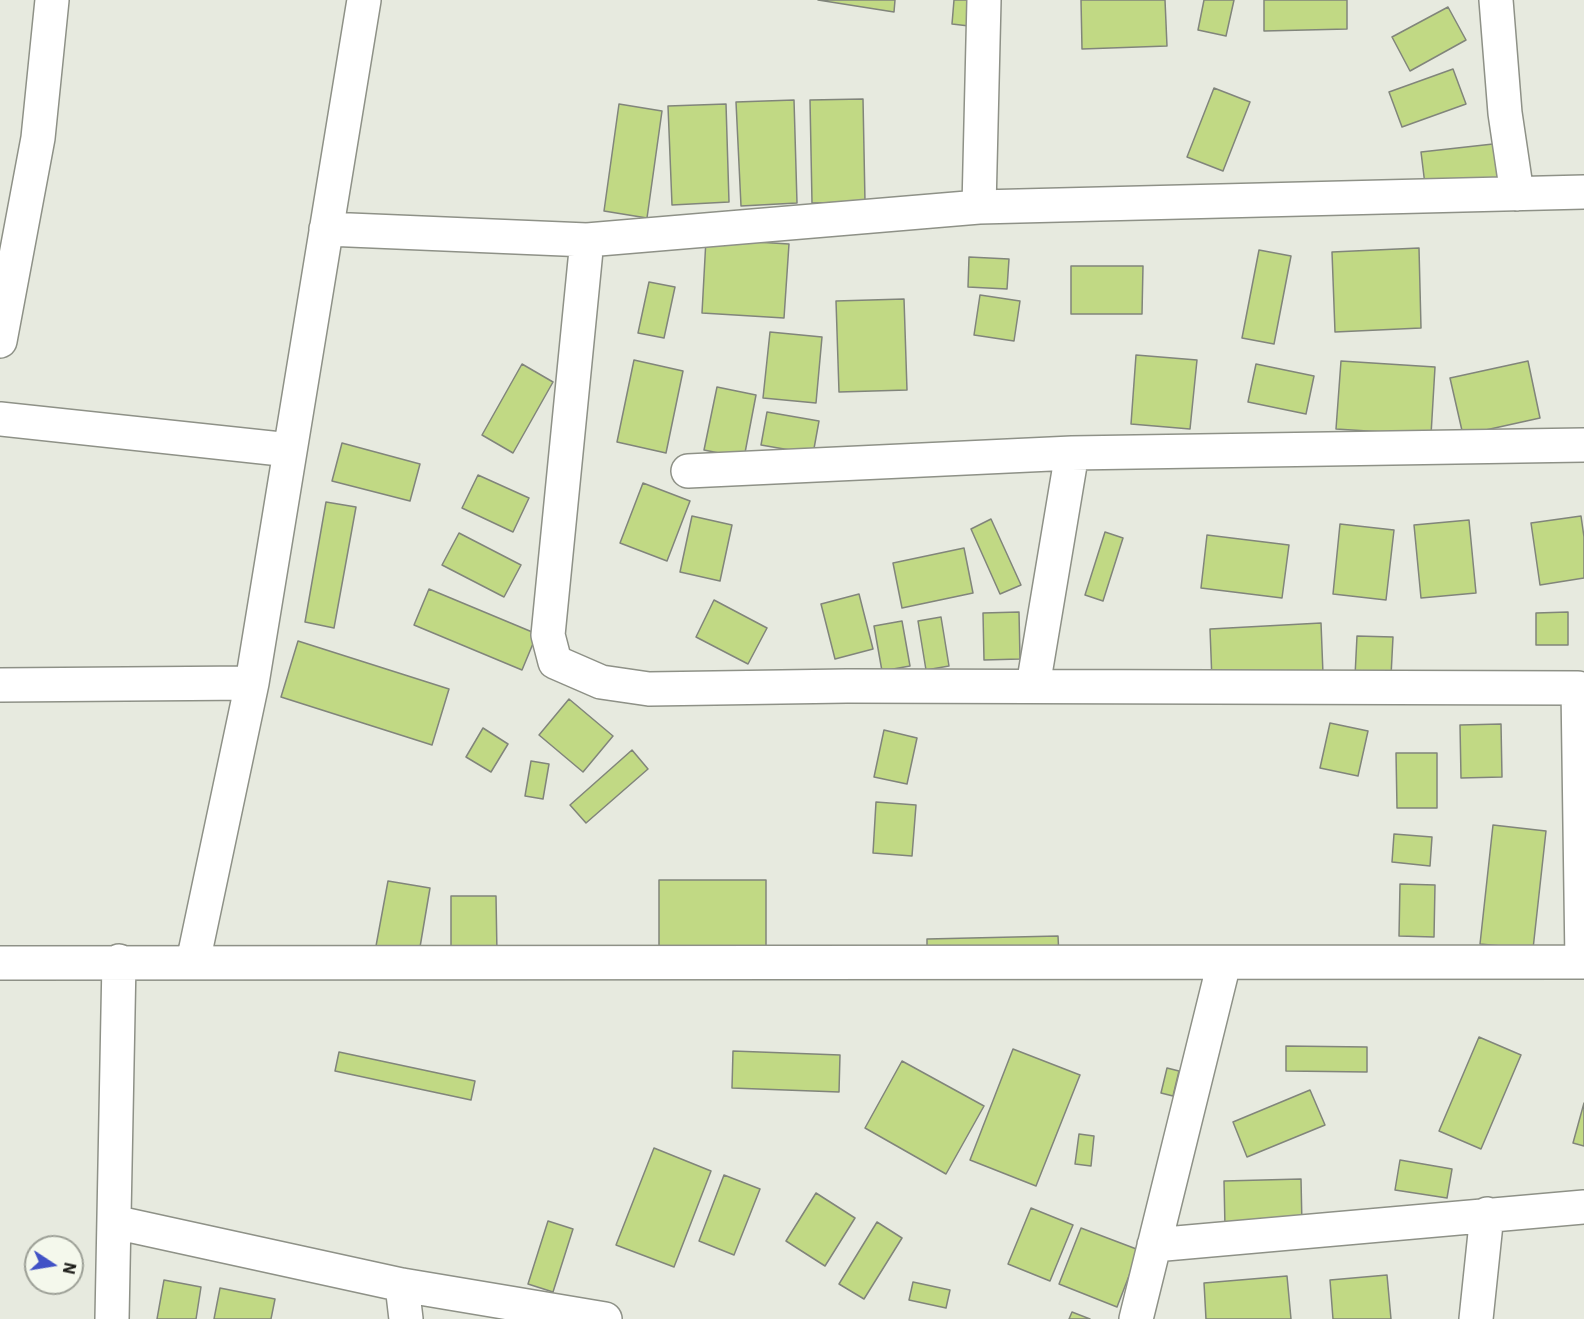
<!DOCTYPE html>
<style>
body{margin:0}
#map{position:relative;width:1584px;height:1319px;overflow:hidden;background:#e7eadf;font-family:"IBM Plex Sans",sans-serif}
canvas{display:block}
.north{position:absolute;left:24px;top:1235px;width:60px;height:60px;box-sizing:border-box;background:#f4f8ec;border:2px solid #9da097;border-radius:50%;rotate:102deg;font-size:16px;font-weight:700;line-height:24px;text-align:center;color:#1b1c18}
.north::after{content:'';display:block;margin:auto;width:21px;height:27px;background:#4152c6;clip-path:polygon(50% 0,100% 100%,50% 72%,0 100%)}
</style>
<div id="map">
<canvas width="1584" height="1319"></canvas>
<div class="north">N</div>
</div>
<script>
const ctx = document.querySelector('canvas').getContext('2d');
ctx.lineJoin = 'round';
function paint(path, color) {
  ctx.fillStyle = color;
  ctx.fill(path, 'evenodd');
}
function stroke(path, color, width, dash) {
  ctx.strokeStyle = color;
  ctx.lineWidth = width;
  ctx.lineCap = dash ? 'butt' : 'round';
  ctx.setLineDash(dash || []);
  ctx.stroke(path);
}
const building = new Path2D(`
 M818,0H895L894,12Z
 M954,0H971L969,26L952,24Z
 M1081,0H1165L1167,46L1082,49Z
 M1204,0H1234L1226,36L1198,30Z
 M1264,0H1347V29L1264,31Z
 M1448,7L1466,40L1410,71L1392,37Z
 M1453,69L1466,104L1402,127L1389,92Z
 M1214,88L1250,102L1223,171L1187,157Z
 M863,99L865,202L812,203L810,100Z
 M794,100L797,203L741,206L736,102Z
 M619,104L662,111L647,218L604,211Z
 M726,104L729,202L672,205L668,106Z
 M1520,141L1525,182L1426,193L1421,152Z
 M706,239L789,244L784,318L702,313Z
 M1419,248L1421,328L1335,332L1332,252Z
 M1259,250L1291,256L1274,344L1242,338Z
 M969,257L1009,259L1007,289L968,287Z
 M1071,266H1143L1142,314H1071Z
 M649,282L675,287L664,338L638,333Z
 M980,295L1020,301L1014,341L974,335Z
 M904,299L907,390L839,392L836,301Z
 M770,332L822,337L816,403L763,398Z
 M1136,355L1197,360L1190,429L1131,424Z
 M634,360L683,371L666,453L617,442Z
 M1341,361L1435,367L1431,435L1336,429Z
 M1528,361L1540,418L1463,435L1450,378Z
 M522,364L553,382L513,453L482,435Z
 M1256,364L1314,376L1306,414L1248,402Z
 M717,387L756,395L744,458L704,450Z
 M767,412L819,421L813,454L761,445Z
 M342,443L420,464L410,501L332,481Z
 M478,475L529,498L513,532L462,508Z
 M643,483L690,501L667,561L620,543Z
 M326,502L356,507L334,628L305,622Z
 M692,516L732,525L720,581L680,572Z
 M1581,516L1584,537V578L1540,585L1531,523Z
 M991,519L1021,585L1000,594L971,529Z
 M1469,520L1476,593L1421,598L1414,525Z
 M1340,524L1394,530L1386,600L1333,594Z
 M1105,532L1123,538L1103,601L1085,595Z
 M459,533L521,565L504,597L442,565Z
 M1207,535L1289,545L1282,598L1201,588Z
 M964,548L973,593L902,608L893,563Z
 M429,589L537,634L522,670L414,625Z
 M859,594L873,649L835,659L821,604Z
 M714,600L767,628L748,664L696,637Z
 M1019,612L1020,659L984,660L983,613Z
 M1568,612V645H1536V613Z
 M941,617L949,666L926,670L918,621Z
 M902,621L910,666L882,671L874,626Z
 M1321,623L1323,674L1212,681L1210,629Z
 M1357,636L1393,637L1391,676H1355Z
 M298,641L449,689L432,745L281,697Z
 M569,699L613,736L583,772L539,735Z
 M1330,723L1368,731L1358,776L1320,768Z
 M1501,724L1502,777L1461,778L1460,725Z
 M483,728L508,744L491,772L466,757Z
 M884,730L917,738L907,784L874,777Z
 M632,750L648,769L586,823L570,805Z
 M1396,753H1437V808H1397Z
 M531,761L549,764L543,799L525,796Z
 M876,802L916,805L912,856L873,853Z
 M1493,825L1546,831L1533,949L1480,944Z
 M1394,834L1432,837L1430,866L1392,862Z
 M659,880H766V950H659Z
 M388,881L430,888L419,953L376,946Z
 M1400,884L1435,885L1434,937L1399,936Z
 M451,896H496L497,954H451Z
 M1058,936L1059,956L927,959V939Z
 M1479,1037L1521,1055L1481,1149L1439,1131Z
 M1286,1046L1367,1047V1072L1286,1071Z
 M1013,1049L1080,1075L1036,1186L970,1160Z
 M733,1051L840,1055L839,1092L732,1088Z
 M339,1052L475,1081L471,1100L335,1071Z
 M902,1061L984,1106L946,1174L865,1128Z
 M1167,1068L1179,1071L1173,1096L1161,1093Z
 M1310,1090L1325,1125L1247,1157L1233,1122Z
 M1584,1103V1146L1573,1143Z
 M1079,1134L1094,1136L1091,1166L1075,1164Z
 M654,1148L711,1171L674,1267L616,1245Z
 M1400,1160L1452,1169L1447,1198L1395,1190Z
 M724,1175L760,1189L734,1255L699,1241Z
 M1301,1179L1302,1226L1225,1228L1224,1181Z
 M816,1193L855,1218L825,1266L786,1241Z
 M1031,1208L1073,1225L1050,1281L1008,1264Z
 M548,1221L573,1229L553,1292L528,1284Z
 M877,1222L902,1238L864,1299L839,1284Z
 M1081,1228L1139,1250L1117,1307L1059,1284Z
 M1387,1275L1391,1319H1333L1330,1280Z
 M1287,1276L1291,1319H1206L1204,1283Z
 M164,1280L201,1287L196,1319H157Z
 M913,1282L950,1290L946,1308L909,1300Z
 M220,1288L275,1299L271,1319H214Z
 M1072,1312L1090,1319H1069Z`);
paint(building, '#c1d984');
stroke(building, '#81857b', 1.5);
const minor = new Path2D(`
 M1496,0L1505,113L1517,194
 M979,207L984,0
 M326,229L587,240L979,207L1584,192
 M587,240L548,635L555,662L601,682L649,689L847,686L1578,688L1582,962
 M0,341L38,138L52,0
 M0,419L290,450
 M688,471L1072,453L1584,445
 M0,685L252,683
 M1033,686L1072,453
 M193,962L252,683L364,0
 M0,963L1584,962
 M114,1222L402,1285L605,1319
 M1154,1245L1584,1207
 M402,1285L406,1319
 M112,1319L119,961
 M1136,1319L1224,963
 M1476,1319L1487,1214`);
stroke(minor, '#8e9187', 36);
stroke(minor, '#fff', 33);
</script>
